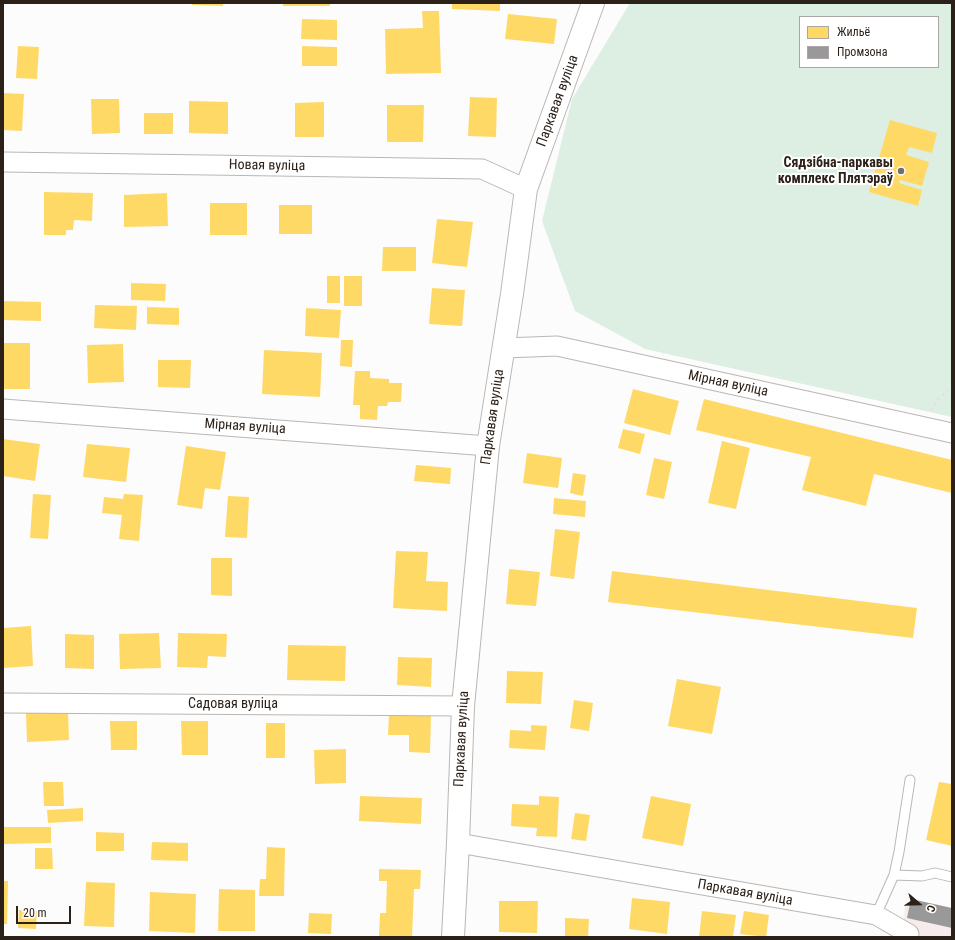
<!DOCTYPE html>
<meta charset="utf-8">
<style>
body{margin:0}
#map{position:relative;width:955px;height:940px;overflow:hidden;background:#fcfcfc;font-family:"Roboto Condensed",sans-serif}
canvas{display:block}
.frame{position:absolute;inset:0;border:4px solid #2c2118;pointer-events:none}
.legend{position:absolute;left:799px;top:16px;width:140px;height:52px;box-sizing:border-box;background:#fff;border:1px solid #aba6a3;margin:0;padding:5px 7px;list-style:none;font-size:12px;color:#2c2118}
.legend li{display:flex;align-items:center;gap:8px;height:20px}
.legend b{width:20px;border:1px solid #aba6a3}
.north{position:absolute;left:899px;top:884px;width:40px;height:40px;-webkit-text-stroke:3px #fff;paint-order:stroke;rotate:110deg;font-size:11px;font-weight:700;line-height:16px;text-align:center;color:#2c2118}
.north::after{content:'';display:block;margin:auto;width:14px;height:18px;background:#2c2118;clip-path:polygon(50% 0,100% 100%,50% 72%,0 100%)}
.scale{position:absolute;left:16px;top:906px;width:55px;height:18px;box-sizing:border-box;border:2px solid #2c2118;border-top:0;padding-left:5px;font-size:12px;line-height:14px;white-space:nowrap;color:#2c2118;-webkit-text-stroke:3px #fff;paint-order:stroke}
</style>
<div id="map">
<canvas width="955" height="940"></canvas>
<div class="frame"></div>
<ul class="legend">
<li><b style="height:11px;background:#ffd966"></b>Жильё</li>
<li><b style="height:11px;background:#999"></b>Промзона</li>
</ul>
<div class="north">С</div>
<div class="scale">20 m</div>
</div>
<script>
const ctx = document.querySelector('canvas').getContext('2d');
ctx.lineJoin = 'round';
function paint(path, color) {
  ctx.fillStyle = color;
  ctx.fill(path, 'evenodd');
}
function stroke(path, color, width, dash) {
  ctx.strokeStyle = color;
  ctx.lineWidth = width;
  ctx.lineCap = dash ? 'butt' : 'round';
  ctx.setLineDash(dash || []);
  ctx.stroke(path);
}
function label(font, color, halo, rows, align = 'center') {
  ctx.font = font + ' "Roboto Condensed",sans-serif';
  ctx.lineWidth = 4;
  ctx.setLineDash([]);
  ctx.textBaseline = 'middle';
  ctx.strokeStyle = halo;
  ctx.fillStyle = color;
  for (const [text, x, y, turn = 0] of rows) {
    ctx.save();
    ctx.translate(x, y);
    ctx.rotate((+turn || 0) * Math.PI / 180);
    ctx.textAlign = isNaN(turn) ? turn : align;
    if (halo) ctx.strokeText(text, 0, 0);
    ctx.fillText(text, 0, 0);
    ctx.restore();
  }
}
paint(new Path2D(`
 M905,904L952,911V937H903Z`), '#f5eceb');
paint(new Path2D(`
 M630,3H952V417L645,349L575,311L542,221L572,99ZM800,17H938V67H800Z`), '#dcefe2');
paint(new Path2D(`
 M192,3H223V6L192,5Z
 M283,3H330V6H283Z
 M452,3H500V11L452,9Z
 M422,11H439L441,73L386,74L385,29L423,28Z
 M508,14L557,19L554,44L505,39Z
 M302,19L337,20V40L301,39Z
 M18,46L39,47L37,79L16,78Z
 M302,46L337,47V66H302Z
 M3,93L24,94L22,131L3,130Z
 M470,97L497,98L496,137L468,136Z
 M91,99H119L120,133L92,134Z
 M189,101L228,102V134L189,133Z
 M324,102V137H295V103Z
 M387,105H424L423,142H387Z
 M144,113H173V134H144Z
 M890,120L937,133L932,153L909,147L906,155L929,162L922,186L900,180L899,183L922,190L918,206L869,192Z
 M44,192L93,193L92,221L74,220L73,230H66V235H44Z
 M167,193L168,226L124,227V195Z
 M210,203H247V235H210Z
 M279,205H312V234H279Z
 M437,219L473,222L467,267L432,263Z
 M383,247H416V271H382Z
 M327,276H340V303H327Z
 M344,276H362V306H344Z
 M131,283L166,284L165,301L131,300Z
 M432,288L465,290L462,326L429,324Z
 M3,301L41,302V321L3,320Z
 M95,305L137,306L136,330L94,328Z
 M147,307L179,308V325L147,324Z
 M306,308L341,310L339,338L305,336Z
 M341,340H353L352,367L340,366Z
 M3,343H30V389H3Z
 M123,344L124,382L88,383L87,345Z
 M264,350L322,353L320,397L262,394Z
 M158,360H191L190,388L158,387Z
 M355,371H370V378L389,379V383H402L401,402H388L387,406H378L377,420L360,419V405H353Z
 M633,389L679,401L670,435L624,423Z
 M704,399L952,460V493L874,474L866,506L802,490L811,457L696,430Z
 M623,429L645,434L640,454L618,448Z
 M3,439L40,444L35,481L3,476Z
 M722,441L750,448L736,509L708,503Z
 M87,444L130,448L126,482L83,477Z
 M186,446L226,452L220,490L205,488L202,509L177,505Z
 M527,453L562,458L558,488L523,483Z
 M654,458L672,462L664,499L646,495Z
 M416,465L451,468L450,484L414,481Z
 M573,473L586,475L583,496L570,493Z
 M33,494L51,495L48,539L30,538Z
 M124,494L143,495L139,541L119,539L122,515L102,513L104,497L123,499Z
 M228,496L249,497L247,538L225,537Z
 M554,498L586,501L585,517L553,514Z
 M555,529L580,532L574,579L550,576Z
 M396,551L428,552L426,581L448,582L447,611L393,608Z
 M211,558H232V596L211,595Z
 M509,569L540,572L536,606L506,604Z
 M612,571L917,608L913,638L608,602Z
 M31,626L33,666L3,668V628Z
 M159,633L161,668L120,669L119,634Z
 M178,633L227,634L226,657L208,656L207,668L177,667Z
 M65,634L94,635V669L65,668Z
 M288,645L346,646L345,681L287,680Z
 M398,657L432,658L431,687L397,685Z
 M507,671L543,672L541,704L506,703Z
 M677,679L721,687L712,734L668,726Z
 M574,700L593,703L589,731L570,728Z
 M68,711L69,740L27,742L26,713Z
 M389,714L431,715L430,753L409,752V735H388Z
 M110,721H137V750H111Z
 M181,721H208V755H182Z
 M266,723H285V758H266Z
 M531,725L547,726L545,750L509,748L510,730L531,731Z
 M346,749V783L315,784L314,750Z
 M43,782H63L64,806H44Z
 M939,782L952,784V846L926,840Z
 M360,796L422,798L421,824L359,821Z
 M539,796L559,797L557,837L536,836L537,828L511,826L512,804L539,805Z
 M651,796L691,804L683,846L642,838Z
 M83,808V821L48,823L47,810Z
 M575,813L590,815L586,841L571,839Z
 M3,827H51V843L3,844Z
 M96,832L124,833V851H96Z
 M152,842L188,843V861L151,860Z
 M267,847L285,848L284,896H259L260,879H266Z
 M35,848H52L53,869H35Z
 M379,869L421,870L420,889H414L412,937L379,936L380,913H386L387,881H379Z
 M3,881H8L7,924H3Z
 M86,882L115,883L114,927L84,926Z
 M219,889L255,890V931H218Z
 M150,892L196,894L195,933L149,931Z
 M632,898L670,902L667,934L629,929Z
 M499,901H538L537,933L499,932Z
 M19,910L37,911L36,929L18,928Z
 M702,911L736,915L733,937H699Z
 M744,911L769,915L766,937L740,934Z
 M309,913L332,914L331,934L308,933Z
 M565,918L589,919L588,937H565Z`), '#ffd966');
paint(new Path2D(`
 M911,899L952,908V928L907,918Z`), '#999');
const lane = new Path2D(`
 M894,875L922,876L935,873L952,877
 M876,915L894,875L899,852L910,780`);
const street = new Path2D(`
 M3,162L482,169L526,189
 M504,348L557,346L952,433
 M3,409L488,446
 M3,703L463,706
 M458,843L876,915L909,934`);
const secondary = new Path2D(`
 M453,937L458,843L463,706L488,446L512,294L526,189L593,3`);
stroke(lane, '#bbb6b2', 11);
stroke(street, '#bbb6b2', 21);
stroke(secondary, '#bbb6b2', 24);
stroke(new Path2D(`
 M931,410L938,399L952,387`), '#e2e2e1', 2.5, [3, 3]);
stroke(lane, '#fff', 9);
stroke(street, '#fff', 19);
stroke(secondary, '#fff', 22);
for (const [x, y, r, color] of [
 [901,171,4,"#756e68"]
]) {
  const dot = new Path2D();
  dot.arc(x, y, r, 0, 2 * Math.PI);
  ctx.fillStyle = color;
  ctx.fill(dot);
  stroke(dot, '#fff', 1.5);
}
label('14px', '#2c2118', '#fff', [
 ["Паркавая вуліца",558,101,-70],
 ["Новая вуліца",267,166,1],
 ["Мірная вуліца",728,384,12],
 ["Паркавая вуліца",493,417,-82],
 ["Мірная вуліца",245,427,4],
 ["Садовая вуліца",233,704],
 ["Паркавая вуліца",462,739,-87],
 ["Паркавая вуліца",745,893,10]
]);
label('bold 14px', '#2c2118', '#fff', [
 ["Сядзібна-паркавы",893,163],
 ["комплекс Плятэраў",893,179]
], 'right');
</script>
